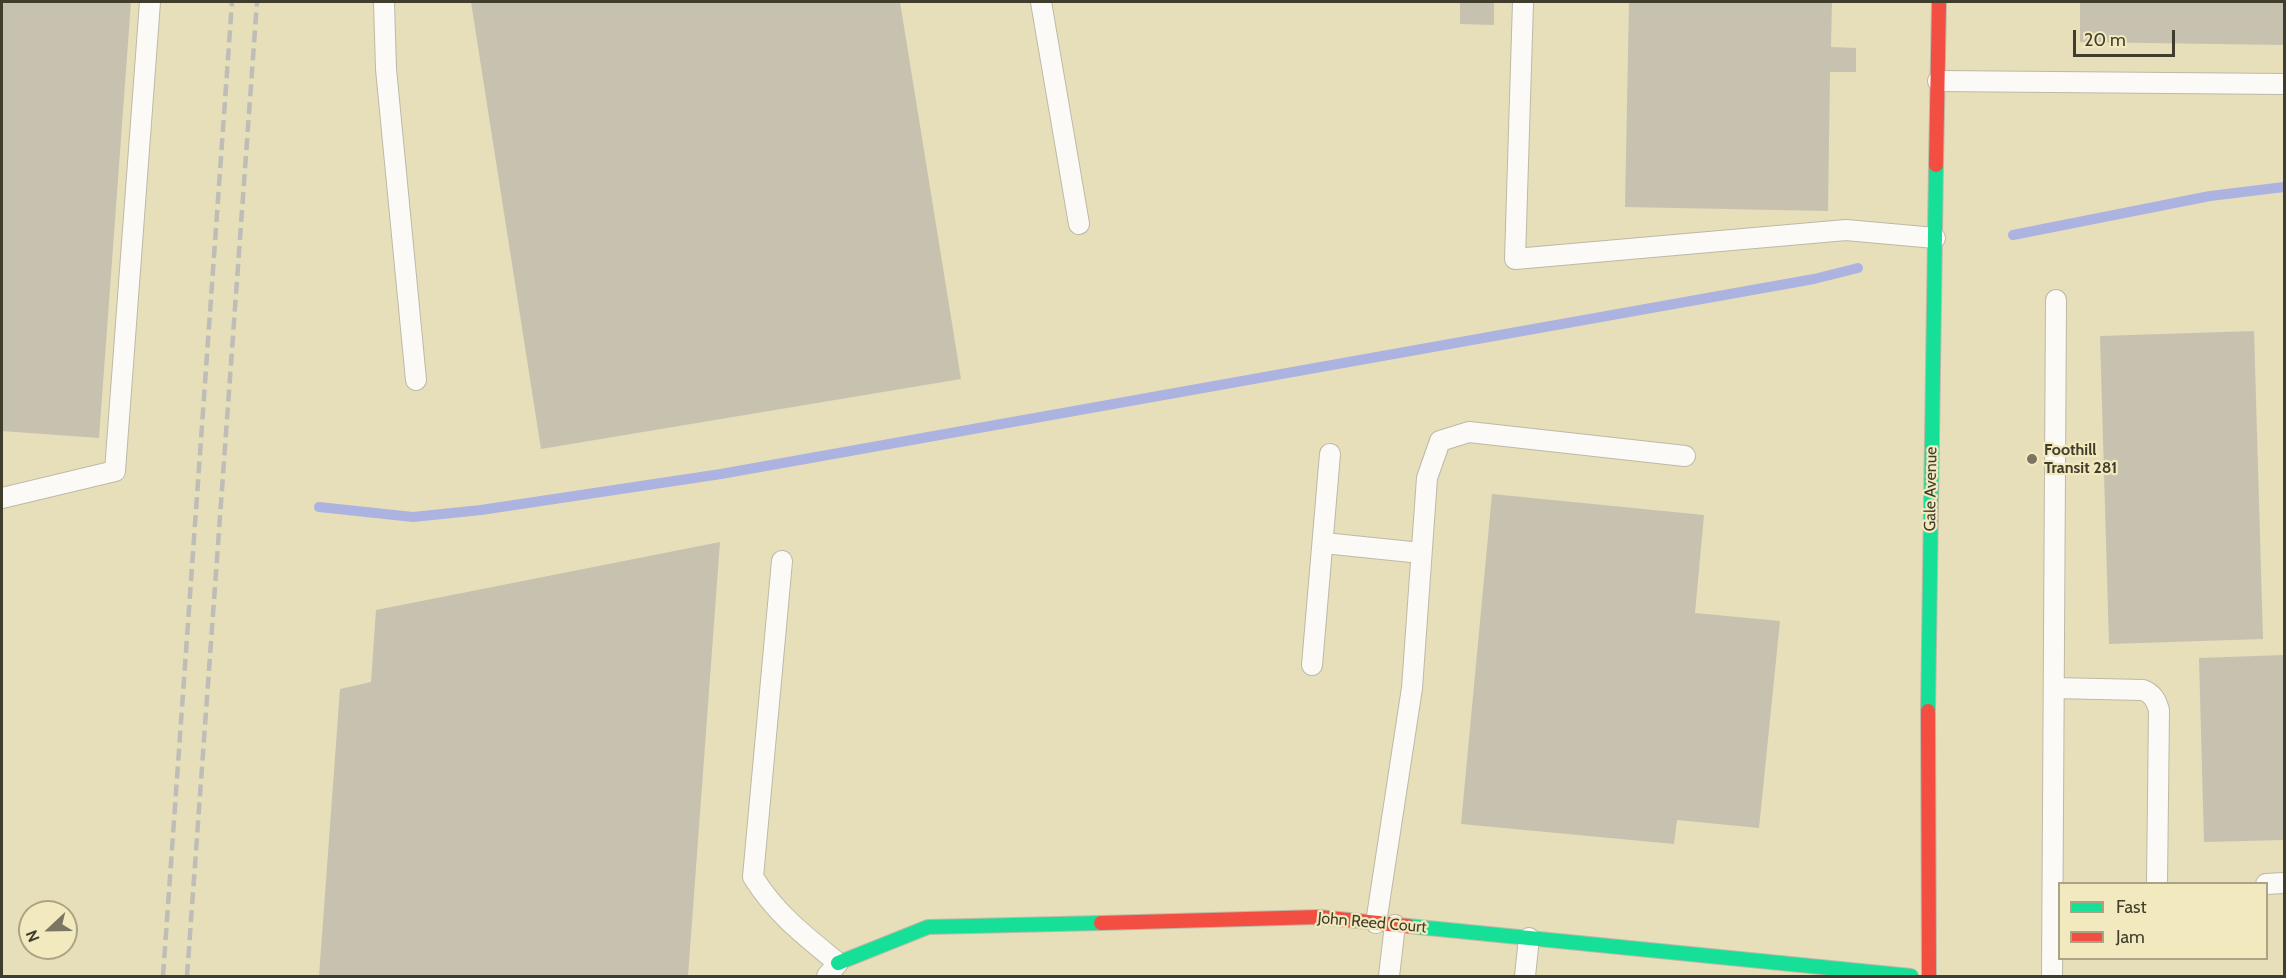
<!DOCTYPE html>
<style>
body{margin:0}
#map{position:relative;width:2286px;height:978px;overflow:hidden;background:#e6e1ca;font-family:Cabin,sans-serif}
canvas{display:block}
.frame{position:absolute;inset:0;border:3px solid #403d2c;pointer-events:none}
.legend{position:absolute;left:2058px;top:882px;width:210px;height:78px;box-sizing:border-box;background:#f2e9be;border:2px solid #aba484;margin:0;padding:8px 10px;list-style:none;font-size:18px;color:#403d2c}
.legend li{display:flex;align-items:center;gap:12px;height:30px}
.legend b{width:30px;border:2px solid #aba484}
.north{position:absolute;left:18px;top:900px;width:60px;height:60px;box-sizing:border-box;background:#f2e9be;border:2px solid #aba484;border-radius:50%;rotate:248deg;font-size:16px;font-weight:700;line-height:24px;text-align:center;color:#403d2c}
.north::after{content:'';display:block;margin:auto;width:21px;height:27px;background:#7a7663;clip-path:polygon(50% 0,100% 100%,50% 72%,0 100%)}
.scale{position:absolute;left:2073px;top:30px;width:102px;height:27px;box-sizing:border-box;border:3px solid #403d2c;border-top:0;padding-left:8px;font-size:18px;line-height:21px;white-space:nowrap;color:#403d2c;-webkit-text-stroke:4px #f2e9be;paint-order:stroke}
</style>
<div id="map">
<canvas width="2286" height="978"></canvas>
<div class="frame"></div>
<ul class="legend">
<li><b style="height:8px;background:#16e098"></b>Fast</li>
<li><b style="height:8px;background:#f24e42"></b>Jam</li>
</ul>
<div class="north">N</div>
<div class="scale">20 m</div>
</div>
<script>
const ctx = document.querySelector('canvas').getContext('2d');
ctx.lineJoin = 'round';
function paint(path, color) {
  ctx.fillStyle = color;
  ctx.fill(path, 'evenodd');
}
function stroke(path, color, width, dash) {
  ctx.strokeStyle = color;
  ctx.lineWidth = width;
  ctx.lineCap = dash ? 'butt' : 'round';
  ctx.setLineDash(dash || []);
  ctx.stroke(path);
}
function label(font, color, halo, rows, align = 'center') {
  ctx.font = font + ' Cabin,sans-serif';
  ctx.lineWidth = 4.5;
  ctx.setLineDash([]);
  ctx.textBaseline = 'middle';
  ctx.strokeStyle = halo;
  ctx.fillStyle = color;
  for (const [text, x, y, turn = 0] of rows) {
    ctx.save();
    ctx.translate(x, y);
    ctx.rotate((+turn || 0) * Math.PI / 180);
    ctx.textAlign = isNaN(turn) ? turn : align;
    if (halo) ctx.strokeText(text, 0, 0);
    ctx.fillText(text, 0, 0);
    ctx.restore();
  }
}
paint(new Path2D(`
 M2,2H2284V976H2ZM2060,884H2266V958H2060ZM30,912H66V948H30Z`), '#e7dfb9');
stroke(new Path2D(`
 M2013,235L2210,196L2284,187
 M319,507L413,517L481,510L721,474L1814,279L1858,268`), '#adb3e0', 10);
paint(new Path2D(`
 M2,2H131L99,438L2,431Z
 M471,2H900L961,379L541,449Z
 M1460,2H1494V25L1460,24Z
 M1629,2H1832L1831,47L1856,48V72H1830L1828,211L1625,207Z
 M2080,2H2284V45L2080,42Z
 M2254,331L2263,639L2109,644L2100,336Z
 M1492,494L1704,515L1695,613L1780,621L1759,828L1677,820L1674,844L1461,824Z
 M720,542L688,976H319L340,689L371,682L376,610Z
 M2284,655V840L2204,842L2199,658Z`), '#c7c1b0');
const lane = new Path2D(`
 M384,2L386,69L416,380
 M1041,2L1079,224
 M1523,2L1515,259L1846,230L1935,238
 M1938,81L2284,84
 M2,498L115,471L150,2
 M1324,543L1421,553
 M782,561L753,877C777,915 804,935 838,963L827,976
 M1312,665L1330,454
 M2054,688L2143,690C2153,694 2156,700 2159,710L2157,884
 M2266,884L2284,883
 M1376,923L1412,688L1427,478L1440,441L1469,432L1685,456
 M1389,976L1395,925
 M1525,976L1529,938
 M2052,976L2056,300`);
const fast = new Path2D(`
 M1928,711L1936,165
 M1408,926L1911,976
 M838,963L928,927L1101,923`);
const jam = new Path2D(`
 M1936,165L1939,2
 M1928,711L1929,976
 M1101,923L1319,917L1408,926`);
stroke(lane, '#bdb9a7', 22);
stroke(fast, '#bdb9a7', 16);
stroke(jam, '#bdb9a7', 16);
stroke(lane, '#fbfaf7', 20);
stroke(fast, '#16e098', 14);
stroke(jam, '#f24e42', 14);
stroke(new Path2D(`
 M163,976L232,2
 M187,976L257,2`), '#bebdb7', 4.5, [12, 6]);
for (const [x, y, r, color] of [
 [2032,459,6,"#7a7663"]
]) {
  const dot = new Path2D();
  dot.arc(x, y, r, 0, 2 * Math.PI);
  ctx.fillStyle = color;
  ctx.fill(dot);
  stroke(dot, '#f2e9be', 2);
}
label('bold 16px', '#403d2c', '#f2e9be', [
 ["Foothill",2044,450],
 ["Transit 281",2044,468]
], 'left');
label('16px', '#403d2c', '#f2e9be', [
 ["Gale Avenue",1931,489,-89],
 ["John Reed Court",1372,923,5]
]);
</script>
